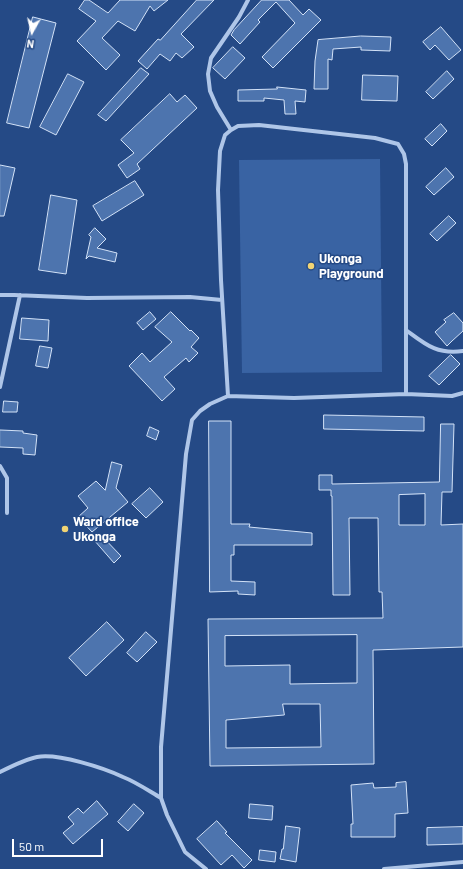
<!DOCTYPE html>
<style>
body{margin:0}
#map{position:relative;width:463px;height:869px;overflow:hidden;background:#254a86;font-family:Barlow,sans-serif}
canvas{display:block}
.north{position:absolute;left:12px;top:12px;width:40px;height:40px;-webkit-text-stroke:3px #254a86;paint-order:stroke;rotate:188deg;font-size:11px;font-weight:700;line-height:16px;text-align:center;color:#fff}
.north::after{content:'';display:block;margin:auto;width:14px;height:18px;background:#fff;clip-path:polygon(50% 0,100% 100%,50% 72%,0 100%)}
.scale{position:absolute;left:12px;top:839px;width:91px;height:18px;box-sizing:border-box;border:2px solid #fff;border-top:0;padding-left:5px;font-size:12px;line-height:14px;white-space:nowrap;color:#fff;-webkit-text-stroke:3px #254a86;paint-order:stroke}
</style>
<div id="map">
<canvas width="463" height="869"></canvas>
<div class="north">N</div>
<div class="scale">50 m</div>
</div>
<script>
const ctx = document.querySelector('canvas').getContext('2d');
ctx.lineJoin = 'round';
function paint(path, color) {
  ctx.fillStyle = color;
  ctx.fill(path, 'evenodd');
}
function stroke(path, color, width, dash) {
  ctx.strokeStyle = color;
  ctx.lineWidth = width;
  ctx.lineCap = dash ? 'butt' : 'round';
  ctx.setLineDash(dash || []);
  ctx.stroke(path);
}
function label(font, color, halo, rows, align = 'center') {
  ctx.font = font + ' Barlow,sans-serif';
  ctx.lineWidth = 3;
  ctx.setLineDash([]);
  ctx.textBaseline = 'middle';
  ctx.strokeStyle = halo;
  ctx.fillStyle = color;
  for (const [text, x, y, turn = 0] of rows) {
    ctx.save();
    ctx.translate(x, y);
    ctx.rotate((+turn || 0) * Math.PI / 180);
    ctx.textAlign = isNaN(turn) ? turn : align;
    if (halo) ctx.strokeText(text, 0, 0);
    ctx.fillText(text, 0, 0);
    ctx.restore();
  }
}
paint(new Path2D(`
 M380,159L382,372L242,373L239,160Z`), '#3963a3');
const building = new Path2D(`
 M85,0H89L108,13L120,0H168L154,11L150,6L135,31L118,21L102,38L120,55L106,70L77,41L96,21L79,9Z
 M197,0H214L181,34L194,47L182,58L176,53L170,61L160,54L147,69L138,61L158,39L160,40Z
 M262,0H289L303,15L309,9L321,20L273,68L262,57L295,23L276,2L258,20L260,22L240,44L231,35L234,30Z
 M33,17L56,23L29,128L7,123Z
 M441,27L461,50L449,60L435,45L430,50L423,42Z
 M361,36L391,37L390,51L361,50V47L333,49L332,60L328,59V89H314L315,61L318,40Z
 M233,47L245,58L225,79L213,68Z
 M141,68L149,74L106,121L98,115Z
 M447,71L454,79L433,99L426,92Z
 M68,74L84,82L56,135L40,127Z
 M363,75L398,76L397,101L362,100Z
 M277,87L306,90L305,102L295,101L296,114H285L284,100L264,98V101H238V90L277,89Z
 M170,94L177,102L185,95L197,108L137,164L140,169L127,178L118,165L134,153L121,140Z
 M441,124L447,131L432,146L425,139Z
 M0,165L15,168L4,216H0Z
 M446,168L454,177L434,195L426,187Z
 M135,181L144,195L102,221L93,206Z
 M51,195L77,200L66,274L39,270Z
 M449,216L456,223L437,241L430,234Z
 M95,228L106,239L97,248L117,253L115,262L89,256L86,259L91,237L89,235Z
 M150,312L156,319L143,330L137,323Z
 M171,312L190,331L191,330L199,338L191,347L198,353L189,362L186,358L164,377L175,389L162,401L129,366L142,353L150,362L172,342L155,327Z
 M454,313L463,323V331L452,341L447,346L435,332L446,322L444,320Z
 M22,318L49,320L48,341L20,339Z
 M40,346L52,348L48,368L36,366Z
 M451,355L460,364L439,385L429,376Z
 M4,401L18,402L17,412H3Z
 M324,415L424,417V431L324,429Z
 M209,421H231V524H250L249,527L312,533V545H234V555H231V581L255,582V595L238,594V591L210,592Z
 M441,424H454L452,492H442L441,525L463,524V647L373,650L374,764L210,766L208,619L383,618L382,592H379L378,518H349L350,595H333L332,496H331V490H319V475H332V484L439,482ZM425,494V525H399V495ZM357,635V683L290,684V665L225,666V636ZM283,704H320L321,747L226,748V720L284,715Z
 M150,427L159,431L156,440L147,436Z
 M0,430L23,431V433L37,435L35,455L23,454V448L0,447Z
 M112,462L122,465L116,488L128,502L92,532L78,517L88,508L78,496L96,481L105,490Z
 M150,488L163,502L146,518L132,504Z
 M100,534L121,556L114,563L94,540Z
 M107,622L124,640L86,676L69,658Z
 M146,632L157,642L137,662L127,653Z
 M406,782L408,813L395,814V837H351V824H353L351,785L373,783L374,788L396,787V783Z
 M97,801L108,814L73,844L63,833L74,824L68,817L78,808L83,813Z
 M134,804L144,813L128,831L118,822Z
 M250,804L273,806L272,820L249,818Z
 M217,821L227,832L225,833L252,860L244,868L232,855L221,865L197,839Z
 M286,826L300,828L296,862L280,859L282,849H283Z
 M463,827V844L427,845V828Z
 M260,850L276,852L275,862L259,860Z`);
paint(building, '#4d74ae');
stroke(building, '#d3e2f7', 1);
stroke(new Path2D(`
 M231,130L217,107L210,91L208,74L211,58L239,17L248,0
 M0,295H14L87,298L190,297L222,300
 M406,330C425,344 437,355 463,351
 M0,387L20,295
 M228,396L221,280L218,190L220,151L225,135L231,130L238,126L259,125L375,138L398,144L404,154L406,164V394
 M0,466L7,478V513
 M0,772C10,767 26,759 37,757C58,753 104,768 123,777C136,782 149,791 161,798
 M206,869L185,852L167,815L161,798V747L186,454L192,420L200,411L210,404L228,396L294,398L406,394L452,396L463,393
 M384,869L463,862`), '#afc6e8', 4);
for (const [x, y, r, color] of [
 [311,266,4,"#f2d474"],
 [65,529,4,"#f2d474"]
]) {
  const dot = new Path2D();
  dot.arc(x, y, r, 0, 2 * Math.PI);
  ctx.fillStyle = color;
  ctx.fill(dot);
  stroke(dot, '#254a86', 1.5);
}
label('bold 13px', '#fff', '#254a86', [
 ["Ukonga",319,259],
 ["Playground",319,274],
 ["Ward office",73,522],
 ["Ukonga",73,537]
], 'left');
</script>
